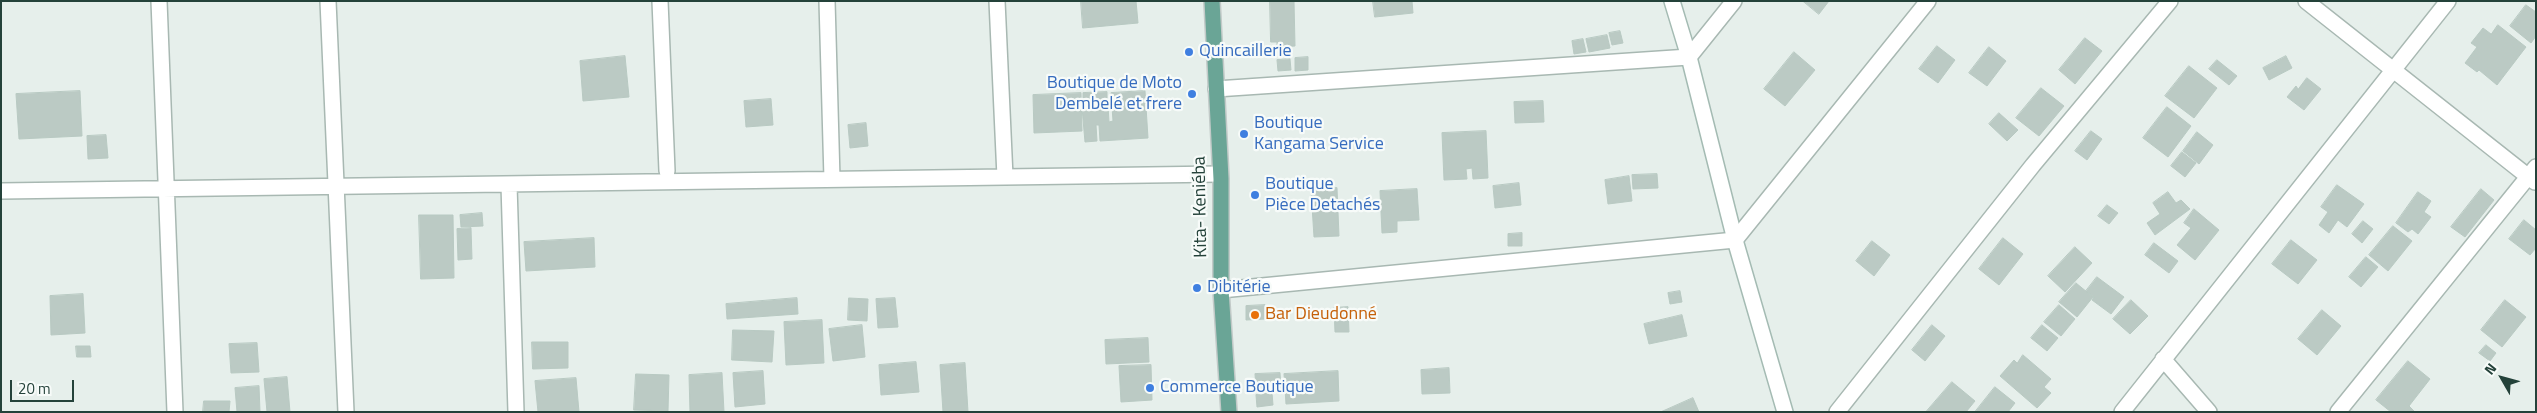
<!DOCTYPE html>
<meta charset="utf-8">
<style>
body{margin:0}
#map{position:relative;width:2537px;height:413px;overflow:hidden;background:#e6efeb;font-family:"Titillium Web",sans-serif}
canvas{display:block}
.frame{position:absolute;inset:0;border:2px solid #24423a;pointer-events:none}
.north{position:absolute;left:2477px;top:353px;width:50px;height:50px;-webkit-text-stroke:4px #f7fbf9;paint-order:stroke;rotate:308deg;font-size:14px;font-weight:700;line-height:20px;text-align:center;color:#24423a}
.north::after{content:'';display:block;margin:auto;width:18px;height:22px;background:#24423a;clip-path:polygon(50% 0,100% 100%,50% 72%,0 100%)}
.scale{position:absolute;left:10px;top:380px;width:64px;height:22px;box-sizing:border-box;border:2px solid #24423a;border-top:0;padding-left:6px;font-size:15px;line-height:18px;white-space:nowrap;color:#24423a;-webkit-text-stroke:4px #f7fbf9;paint-order:stroke}
</style>
<div id="map">
<canvas width="2537" height="413"></canvas>
<div class="frame"></div>
<div class="north">N</div>
<div class="scale">20 m</div>
</div>
<script>
const ctx = document.querySelector('canvas').getContext('2d');
ctx.lineJoin = 'round';
function paint(path, color) {
  ctx.fillStyle = color;
  ctx.fill(path, 'evenodd');
}
function stroke(path, color, width, dash) {
  ctx.strokeStyle = color;
  ctx.lineWidth = width;
  ctx.lineCap = dash ? 'butt' : 'round';
  ctx.setLineDash(dash || []);
  ctx.stroke(path);
}
function label(font, color, halo, rows, align = 'center') {
  ctx.font = font + ' "Titillium Web",sans-serif';
  ctx.lineWidth = 4.5;
  ctx.setLineDash([]);
  ctx.textBaseline = 'middle';
  ctx.strokeStyle = halo;
  ctx.fillStyle = color;
  for (const [text, x, y, turn = 0] of rows) {
    ctx.save();
    ctx.translate(x, y);
    ctx.rotate((+turn || 0) * Math.PI / 180);
    ctx.textAlign = isNaN(turn) ? turn : align;
    if (halo) ctx.strokeText(text, 0, 0);
    ctx.fillText(text, 0, 0);
    ctx.restore();
  }
}
const building = new Path2D(`
 M1081,1H1136L1138,23L1083,28Z
 M1270,1H1294L1295,46L1277,47V42H1271Z
 M1373,1H1412L1413,13L1375,17Z
 M1803,1H1829L1819,14Z
 M2526,5L2536,12V36L2531,43L2510,26Z
 M2498,25L2526,47L2497,85L2479,70L2477,72L2465,63L2477,47L2471,43L2483,28L2491,34Z
 M1620,31L1623,43L1612,45L1609,33Z
 M1607,35L1610,48L1589,52L1586,39Z
 M2085,38L2102,51L2075,84L2059,70Z
 M1583,39L1586,52L1574,54L1572,41Z
 M1937,46L1955,60L1938,83L1919,69Z
 M1989,47L2006,61L1987,86L1969,73Z
 M1794,52L1815,70L1785,106L1764,89Z
 M625,56L629,97L583,101L580,61Z
 M2286,56L2292,68L2269,80L2263,68Z
 M1308,57V70L1295,71V58Z
 M1290,59L1291,70L1278,71L1277,60Z
 M2217,60L2237,76L2229,85L2209,69Z
 M2189,66L2217,88L2194,118L2165,96Z
 M2307,78L2321,89L2304,110L2287,97L2296,86L2298,89Z
 M2041,88L2064,106L2039,136L2016,118Z
 M80,91L82,136L19,139L16,94Z
 M1145,91L1148,138L1100,141L1099,125H1096L1097,141L1085,142L1082,108L1108,106L1109,122L1113,121L1111,93Z
 M1107,92V105L1083,106V93Z
 M1081,93L1082,131L1034,133L1033,95Z
 M771,99L773,125L746,127L744,101Z
 M1543,101L1544,122L1515,123L1514,102Z
 M2167,107L2191,126L2168,157L2143,138Z
 M1999,113L2018,130L2007,141L1989,124Z
 M866,123L868,146L850,148L848,125Z
 M1486,131L1488,178L1473,179L1472,168L1466,169L1467,179L1444,180L1442,133Z
 M2091,131L2102,139L2087,160L2075,151Z
 M2197,132L2213,145L2199,164L2183,151Z
 M106,135L108,158L88,159L87,136Z
 M2182,152L2196,163L2185,177L2171,166Z
 M1657,174L1658,188L1633,189L1632,175Z
 M1629,176L1632,201L1608,204L1605,180Z
 M1519,183L1521,205L1495,208L1493,186Z
 M2337,185L2364,204L2347,227L2338,220L2329,233L2319,225L2328,212L2321,207Z
 M1337,188L1339,236L1314,237L1311,190Z
 M1417,189L1419,220L1397,221V232L1382,233L1380,191Z
 M2481,189L2494,200L2465,237L2451,227Z
 M2168,192L2176,203L2181,200L2190,209L2155,235L2147,223L2160,214L2153,203Z
 M2418,192L2431,201L2424,212L2431,217L2418,234L2412,229L2408,232L2396,223Z
 M2107,205L2118,213L2109,224L2098,216Z
 M2194,209L2219,230L2195,260L2177,245L2191,228L2184,223Z
 M482,213L483,226L461,227L460,215Z
 M419,215H453L454,278L421,279Z
 M2524,220L2536,230V248L2530,255L2509,239Z
 M2363,221L2373,229L2362,243L2352,234Z
 M2393,226L2412,241L2388,271L2369,255Z
 M471,228L472,259L458,260L457,229Z
 M1522,233V246H1508V234Z
 M594,238L595,267L526,271L524,242Z
 M2003,238L2023,254L1999,285L1979,269Z
 M2291,240L2317,260L2298,284L2272,264Z
 M1872,241L1890,255L1874,276L1856,261Z
 M2154,243L2178,261L2169,273L2145,255Z
 M2075,247L2092,263L2065,292L2048,276Z
 M2366,257L2378,267L2361,287L2349,277Z
 M2097,277L2124,297L2111,314L2092,300L2094,297L2086,291Z
 M2076,283L2093,297L2077,317L2059,302Z
 M1680,291L1682,302L1670,304L1668,293Z
 M83,294L85,333L51,335L50,296Z
 M797,298L798,314L727,319L726,304Z
 M849,298L868,299L867,321L848,320Z
 M895,298L898,327L878,328L876,299Z
 M2131,300L2148,316L2130,334L2113,319Z
 M2505,300L2526,317L2502,347L2481,330Z
 M1265,305L1266,319L1246,320V306Z
 M2059,305L2075,319L2061,336L2044,322Z
 M1348,307L1349,332H1335L1334,308Z
 M2322,310L2341,326L2317,355L2298,339Z
 M1682,315L1687,336L1649,344L1644,324Z
 M822,320L824,363L786,365L784,322Z
 M862,325L865,357L833,361L829,329Z
 M1932,325L1945,336L1925,361L1912,350Z
 M2042,325L2058,338L2047,351L2031,338Z
 M733,330L774,331L772,362L732,360Z
 M1148,338L1149,362L1106,364L1105,340Z
 M532,342H568V368L533,369Z
 M257,343L259,372L231,373L229,344Z
 M2486,345L2496,353L2490,361L2479,353Z
 M76,346H90L91,357H77Z
 M2023,355L2051,379L2044,387L2051,393L2037,408L2000,376L2014,360L2017,363Z
 M2408,361L2430,379L2409,406L2415,412H2391L2376,400Z
 M916,362L919,392L881,395L879,365Z
 M965,363L968,412H943L940,365Z
 M1151,365L1152,400L1121,402L1119,366Z
 M1449,368L1450,393L1422,394L1421,370Z
 M763,371L765,404L735,407L733,373Z
 M1338,371L1339,401L1286,404L1284,374Z
 M722,373L724,412H690L689,375Z
 M1280,373L1281,388L1256,389L1255,374Z
 M636,374L669,375L668,411L634,410Z
 M287,377L290,412H267L264,379Z
 M576,378L579,412H538L535,381Z
 M1952,382L1975,401L1966,412H1926Z
 M259,386L260,412H237L235,388Z
 M1995,387L2015,403L2008,412H1975Z
 M1272,393L1273,405L1257,407L1256,395Z
 M1693,398L1699,412H1661Z
 M204,401H230L229,412H203Z`);
paint(building, '#bbcac4');
stroke(building, '#b8c9c2', 1);
const street = new Path2D(`
 M159,1L175,412
 M328,1L346,412
 M660,1L667,171
 M827,1L832,179
 M997,1L1005,177
 M2306,1L2535,182
 M1216,89L1689,57L1734,1
 M509,185L516,412
 M1,191L1220,174
 M1221,290L1735,240L1928,1
 M2163,359L2209,412
 M1837,412L2033,165L2170,1
 M2122,412L2448,1
 M2338,412L2536,167`);
const secondary = new Path2D(`
 M1672,1L1689,57L1735,240L1785,412`);
const primary = new Path2D(`
 M1212,1L1221,179V290L1229,412`);
stroke(street, '#a8b8b2', 18);
stroke(secondary, '#a4bbb3', 18);
stroke(primary, '#c2cac8', 18);
stroke(street, '#fff', 15);
stroke(secondary, '#fff', 15);
stroke(primary, '#6aa596', 15);
for (const [x, y, r, color] of [
 [1189,52,5,"#3f7fe0"],
 [1192,94,5,"#3f7fe0"],
 [1244,134,5,"#3f7fe0"],
 [1255,195,5,"#3f7fe0"],
 [1197,288,5,"#3f7fe0"],
 [1255,315,5,"#e8710a"],
 [1150,388,5,"#3f7fe0"]
]) {
  const dot = new Path2D();
  dot.arc(x, y, r, 0, 2 * Math.PI);
  ctx.fillStyle = color;
  ctx.fill(dot);
  stroke(dot, '#f7fbf9', 2);
}
label('18px', '#366cbe', '#f7fbf9', [
 ["Quincaillerie",1199,52],
 ["Boutique de Moto",1182,84,"right"],
 ["Dembelé et frere",1182,105,"right"],
 ["Boutique",1254,124],
 ["Kangama Service",1254,145],
 ["Boutique",1265,185],
 ["Pièce Detachés",1265,206],
 ["Dibitérie",1207,288],
 ["Commerce Boutique",1160,388]
], 'left');
label('18px', '#24423a', '#f7fbf9', [
 ["Kita- Keniéba",1201,207,-91]
]);
label('18px', '#c56008', '#f7fbf9', [
 ["Bar Dieudonné",1265,315]
], 'left');
</script>
